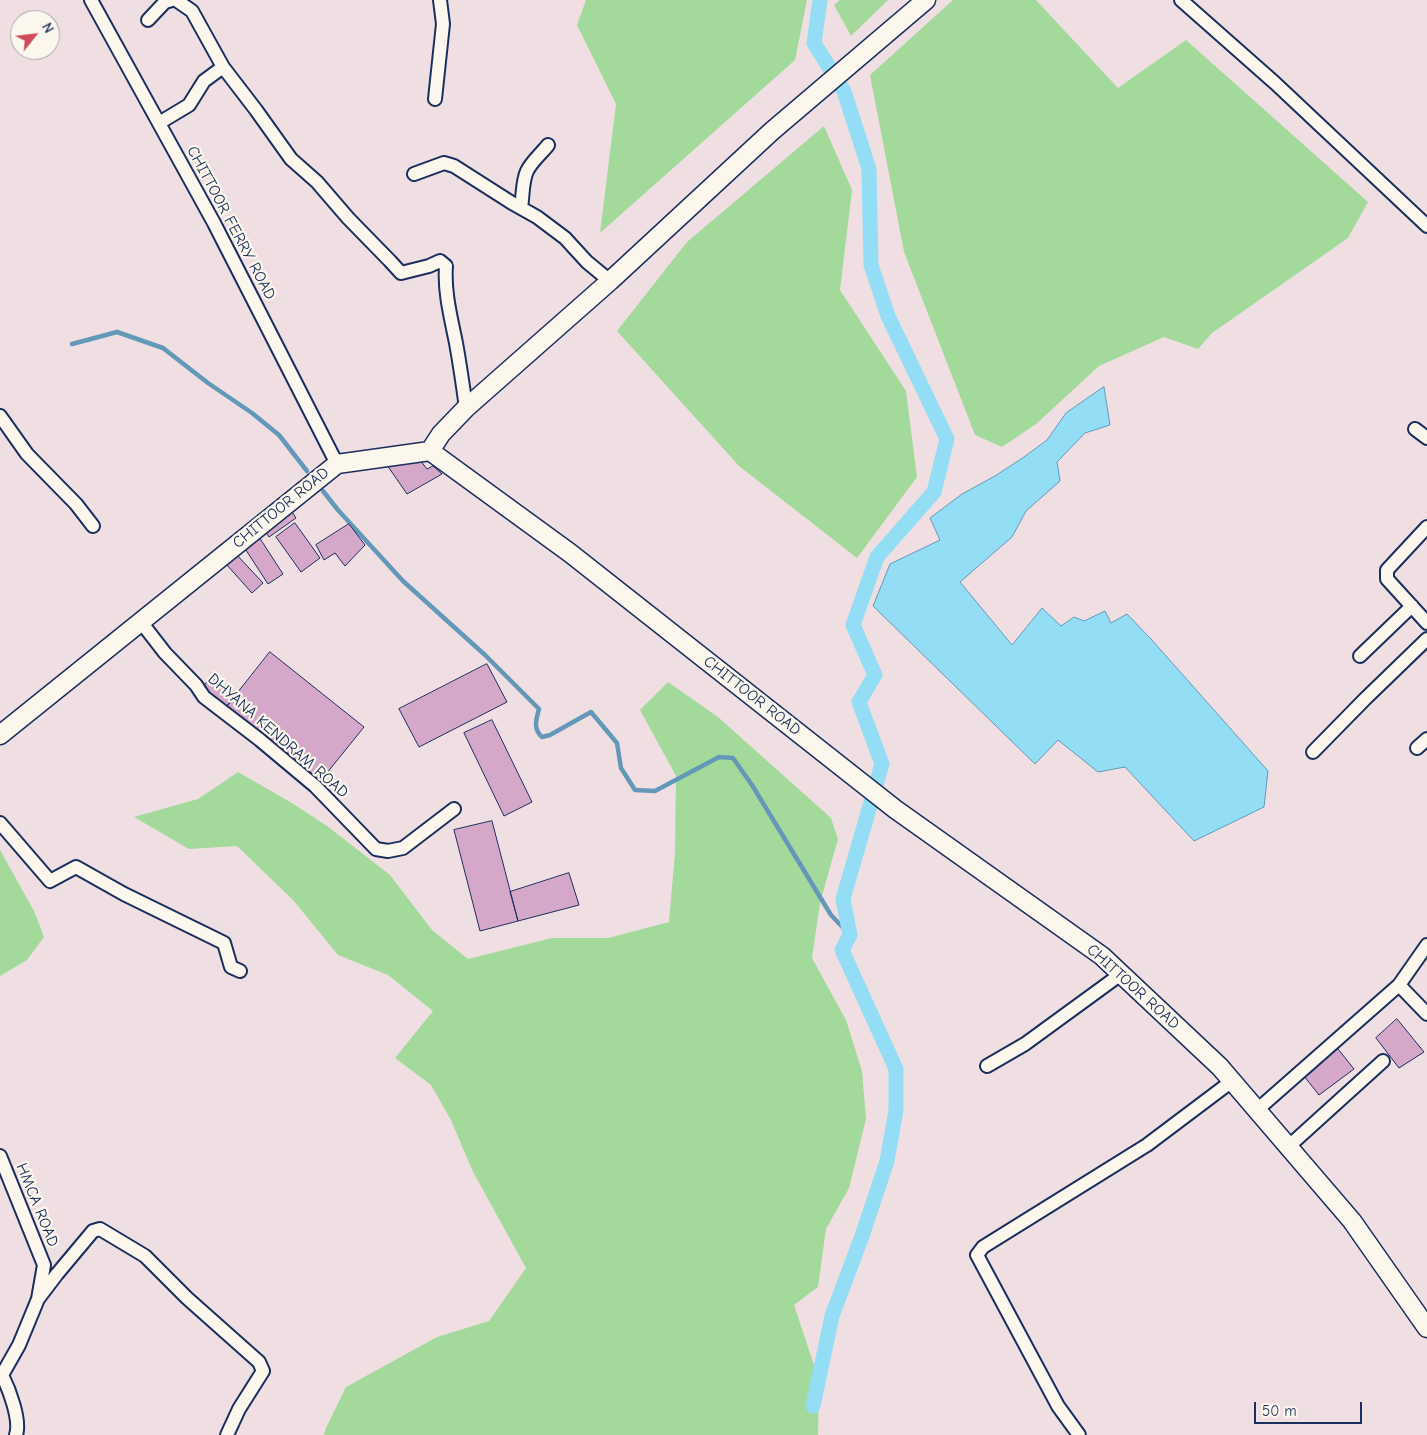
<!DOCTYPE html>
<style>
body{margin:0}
#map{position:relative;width:1427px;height:1435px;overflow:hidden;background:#f0dfe2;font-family:"Comic Neue",sans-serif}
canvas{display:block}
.north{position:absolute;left:10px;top:10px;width:50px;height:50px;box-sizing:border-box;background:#fbf7ec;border:1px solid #a1a7b3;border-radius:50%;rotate:61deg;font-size:14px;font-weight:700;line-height:20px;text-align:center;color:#1b2f5e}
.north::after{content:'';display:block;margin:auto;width:18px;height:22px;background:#d1495b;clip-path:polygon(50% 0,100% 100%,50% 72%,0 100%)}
.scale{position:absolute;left:1254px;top:1402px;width:108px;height:22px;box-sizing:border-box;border:2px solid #1b2f5e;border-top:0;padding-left:6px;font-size:15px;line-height:18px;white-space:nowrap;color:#1b2f5e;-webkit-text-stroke:4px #fbf7ec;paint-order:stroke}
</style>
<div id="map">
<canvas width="1427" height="1435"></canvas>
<div class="north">N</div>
<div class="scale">50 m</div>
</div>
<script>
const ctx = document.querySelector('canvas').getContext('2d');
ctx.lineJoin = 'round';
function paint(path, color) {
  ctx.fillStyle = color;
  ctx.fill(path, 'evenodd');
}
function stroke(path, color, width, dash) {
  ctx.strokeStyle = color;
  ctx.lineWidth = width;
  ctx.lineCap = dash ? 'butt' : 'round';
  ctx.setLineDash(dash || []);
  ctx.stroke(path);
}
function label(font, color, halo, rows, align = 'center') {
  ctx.font = font + ' "Comic Neue",sans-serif';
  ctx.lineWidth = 4.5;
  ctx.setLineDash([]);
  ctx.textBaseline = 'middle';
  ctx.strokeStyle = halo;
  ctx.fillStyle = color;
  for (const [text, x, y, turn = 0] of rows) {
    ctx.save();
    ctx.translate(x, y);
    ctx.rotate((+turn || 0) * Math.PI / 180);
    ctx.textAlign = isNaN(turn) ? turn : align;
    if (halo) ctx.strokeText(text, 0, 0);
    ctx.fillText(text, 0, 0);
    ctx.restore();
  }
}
paint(new Path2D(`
 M586,0H807L795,60L600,233L616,104L577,25Z
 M840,0H888L851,36L834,5Z
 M953,0H1036L1118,88L1186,40L1368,202L1348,238L1212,333L1198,349L1164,337L1099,366L1036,424L1002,447L975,435L904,252L870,75Z
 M824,126L852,190L840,290L906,391L917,477L857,558L739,466L617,331L687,242Z
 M668,682L718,717L831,818L838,839L820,903L812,958L846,1020L862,1071L866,1119L849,1188L826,1229L818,1287L794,1305L819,1380L818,1435H324L326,1428L346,1387L437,1337L489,1321L526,1268L473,1172L451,1120L431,1085L395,1058L433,1011L388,975L338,955L293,900L237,846L189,849L134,817L198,799L238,772L292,803L327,826L390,875L432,930L468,959L552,938H608L669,922L675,853L676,776L640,710Z
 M0,850L34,911L44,937L27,960L0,976Z`), '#a4d99c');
const water = new Path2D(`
 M1104,387L1110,425L1085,433L1057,462L1060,481L1026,511L1012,537L960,582L1012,645L1042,608L1061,626L1074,617L1084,621L1105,611L1111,623L1127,614L1151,639L1268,771L1264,807L1194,841L1125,767L1098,772L1058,740L1035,764L873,606L890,564L940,540L930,518L962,494L995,476L1024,457L1047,440L1066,413Z`);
paint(water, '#93def4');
stroke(water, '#6398b8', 1);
stroke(new Path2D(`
 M72,344L117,332L163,348L208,383L252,413L279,435L307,471
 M323,491L338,510L403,581L485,655L539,709C536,720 533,729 542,737L550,735L591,712L617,743L621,768L635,790L655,791L719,757L733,758L752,785L831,915L850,935`), '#6398b8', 4.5);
stroke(new Path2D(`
 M813,1406L832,1316L862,1236L887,1161L896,1110V1069L842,950L850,935L843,899L882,764L859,702L875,675L853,625L877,557L934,492L947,439L888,316L871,265L869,169L844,91L814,43L820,0`), '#93def4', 15);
const building = new Path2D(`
 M420,460L427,469L433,466L442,474L407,494L387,465Z
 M289,507L296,518L269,537L261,525Z
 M295,523L320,558L301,572L276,537Z
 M349,524L365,545L345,566L335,553L324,560L316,545Z
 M259,537L283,574L268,584L244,547Z
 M236,554L263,583L252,593L226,564Z
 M270,652L364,727L318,784L225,709Z
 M487,664L507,702L419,747L399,709Z
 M211,677L235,696L225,709L201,690Z
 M492,720L532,802L504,816L464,733Z
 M492,821L518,921L480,931L454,830Z
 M569,873L579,905L518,921L510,892Z
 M1397,1019L1424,1052L1399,1068L1376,1038Z
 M1338,1049L1354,1069L1319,1095L1304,1076Z`);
paint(building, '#d5a7c9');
stroke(building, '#1b2f5e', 1);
const minor = new Path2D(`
 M91,0L214,223L337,464
 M176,0L192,11L223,67L256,110L291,159L317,182L348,218L390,261L401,273L429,266L440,261L446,266C444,292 451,318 456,343C460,365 463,386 466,408
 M1181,0L1275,83L1427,226
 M148,20L165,2L172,0
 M435,99L443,24L440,0
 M159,123L189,105L204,81L223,67
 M414,174L444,163L454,166L512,203L537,217L565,238L587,262L610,281
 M521,208C523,196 522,182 527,171C532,161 541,154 548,145
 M0,416L27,454L76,504L93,526
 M1415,429L1427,438
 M1427,527L1387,570V579L1427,623
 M141,622L165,653L196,685L204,697L260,740L315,786L376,849L388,851L403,848L454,809
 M1360,656L1412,606
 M1417,748L1427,739
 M1313,752L1365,699L1427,639
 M0,823L50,881L76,867L124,894L224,943L231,967L240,971
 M1399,985L1427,1014
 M987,1066L1025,1044L1121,974
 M1257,1110L1399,985L1427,945
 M1288,1147L1383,1061
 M0,1156L44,1265L38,1299L19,1345L2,1375C9,1389 21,1420 16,1435
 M38,1299L57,1274L93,1231L100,1229L145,1256L187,1298L259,1362L263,1371L239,1409L227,1435
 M1079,1435L1058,1406L977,1255L983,1247L1147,1145L1232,1081`);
const secondary = new Path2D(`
 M430,451L441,434L466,408L610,281L772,131L926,0
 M0,735L337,464L430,451L570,553L895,809L1102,956L1220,1067L1352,1221L1427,1328`);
stroke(minor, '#1b2f5e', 16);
stroke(secondary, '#1b2f5e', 21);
stroke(minor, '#fbf7ec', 12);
stroke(secondary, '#fbf7ec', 18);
label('16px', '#1b2f5e', '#fbf7ec', [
 ["CHITTOOR FERRY ROAD",231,223,62],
 ["CHITTOOR ROAD",281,508,-39],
 ["CHITTOOR ROAD",752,696,38],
 ["DHYANA KENDRAM ROAD",278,736,41],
 ["CHITTOOR ROAD",1133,987,42],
 ["HMCA ROAD",37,1205,68]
]);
</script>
